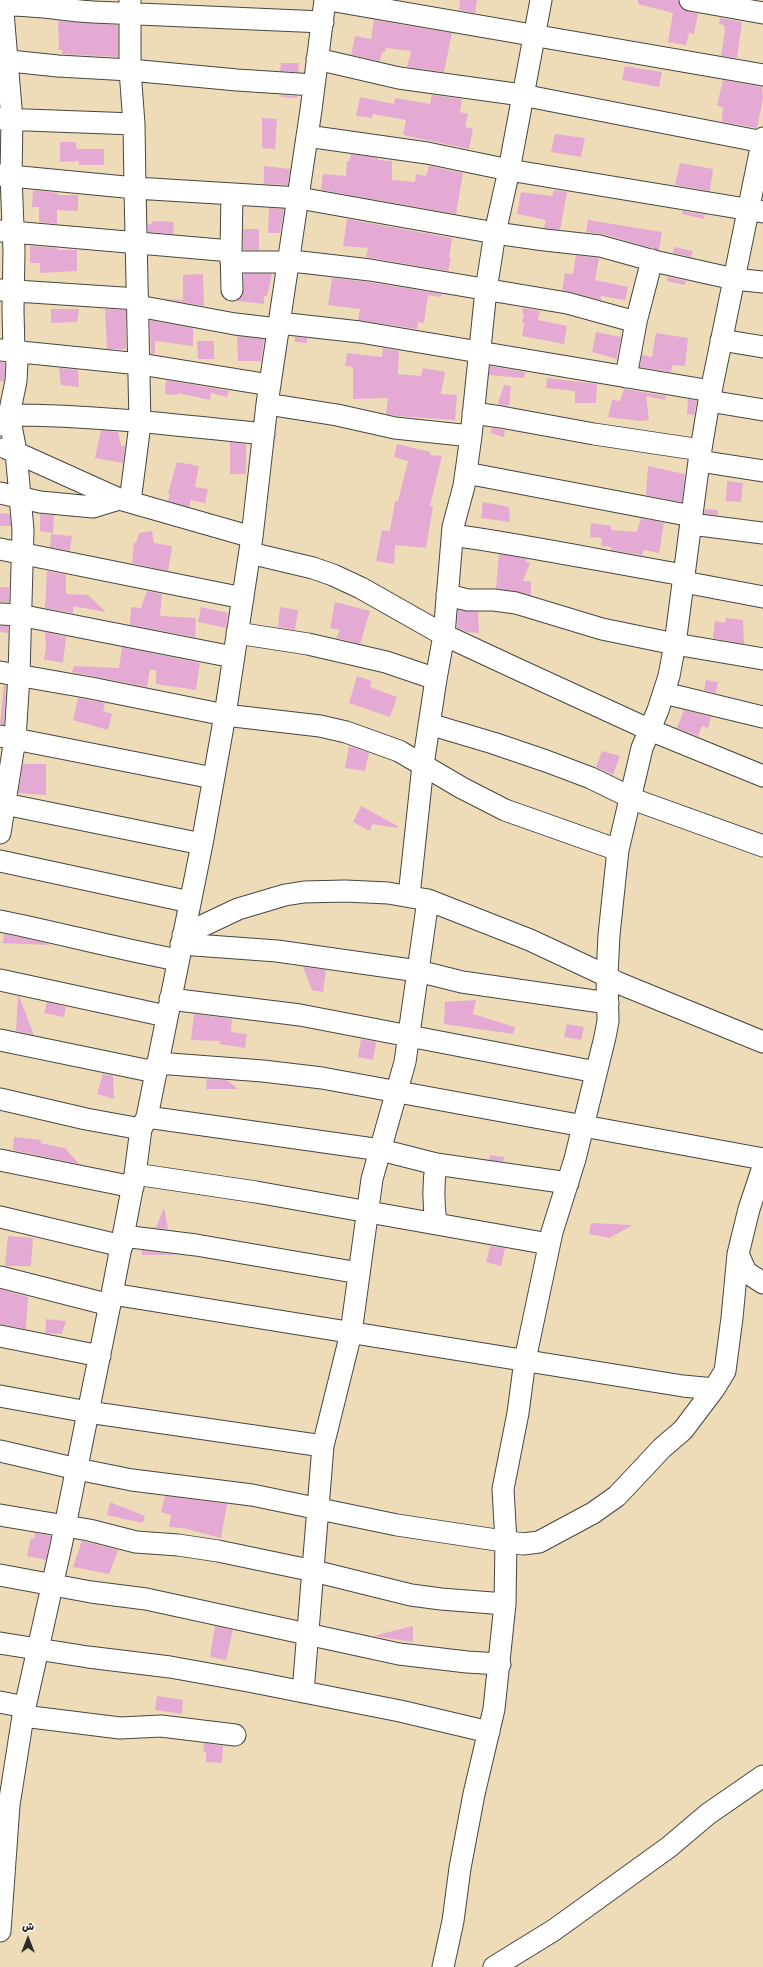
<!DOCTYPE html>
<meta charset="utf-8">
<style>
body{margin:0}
#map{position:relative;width:763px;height:1967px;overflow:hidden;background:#eedcb9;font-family:Mynerve,"Playpen Sans Arabic",sans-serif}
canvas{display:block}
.north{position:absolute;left:8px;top:1919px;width:40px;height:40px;-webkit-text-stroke:3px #fbf7ec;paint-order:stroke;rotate:0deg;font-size:11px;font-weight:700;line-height:16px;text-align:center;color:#2b2b2b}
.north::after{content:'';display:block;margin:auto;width:14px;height:18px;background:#2b2b2b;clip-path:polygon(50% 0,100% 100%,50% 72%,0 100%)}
</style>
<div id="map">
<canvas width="763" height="1967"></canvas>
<div class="north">ش</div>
</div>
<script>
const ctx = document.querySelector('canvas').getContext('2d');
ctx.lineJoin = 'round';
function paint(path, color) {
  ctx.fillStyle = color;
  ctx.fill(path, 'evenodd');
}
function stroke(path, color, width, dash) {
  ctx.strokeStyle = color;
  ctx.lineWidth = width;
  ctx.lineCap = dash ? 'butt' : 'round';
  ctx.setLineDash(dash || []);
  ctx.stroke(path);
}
paint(new Path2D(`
 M460,0H477L475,13L459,10Z
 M638,0H678L683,9L698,14L694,34L689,33L686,45L668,42L673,13L638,4Z
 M720,18L742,22L737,58L721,56L725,31L724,25L719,24Z
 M374,20L452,33L444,72L407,67L411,51L386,48L385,52H382L380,61L351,55L355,36L371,39Z
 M58,21L118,25V57L62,54V50H59Z
 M281,63H299L298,72L280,71Z
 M625,66L662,72L659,87L622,80Z
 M723,80L762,87L763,98L757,128L723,122L722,120L723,108L717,105Z
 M281,95L297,96V98L281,97Z
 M432,95L462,99L460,112L468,114L465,127L473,129L469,149L403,135L406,120L373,114L372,118L356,116L360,97L394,104L395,98L430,104Z
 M262,118L277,119L275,149L262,148Z
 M555,134L585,138L581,157L551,152Z
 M60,142H75L77,149H104V165H79V161L60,162Z
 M351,154L378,158V160L392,161V180L415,182L416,174L426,176L429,166L463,173L456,214L321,190L323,174L346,176L347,161H349Z
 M680,163L713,169L710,191L675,185Z
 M264,166L290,169L288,185L264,184Z
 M33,190L58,193L57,195H78V211L57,210V224L39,222V207H32Z
 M554,190L567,192L560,230L544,228L546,220L517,214L521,192L552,196Z
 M269,208L284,209L280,233H268Z
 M682,211L705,215L704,219L682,214Z
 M347,219L452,238L449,258H451L448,271L366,257L368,248L343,246Z
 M588,220L662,232L659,250L603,234L586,232Z
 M152,221L174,222L173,234L148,232V224H152Z
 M243,229H259V250H243Z
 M30,246L57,248V250H77V271L40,273V263H30Z
 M674,247L693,251L691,257L673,253Z
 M576,255L599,258L595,280L628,287L625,300L601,296V300L562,290L565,273L573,274Z
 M203,274L204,306L161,298L183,300V275Z
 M244,274H272L267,296H264V304L237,301L243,295Z
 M668,277L686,281L685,285L667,281Z
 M332,278L368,282L442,294L441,297L428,295L424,323L418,322L417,329L358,320L360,309L328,305Z
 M523,308L540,311L538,320L567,326L564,344L522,336L524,323L522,322L524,314L522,313Z
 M51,309H79L77,322L51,323Z
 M105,309L126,310V349H107Z
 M150,320L193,328V346L155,341V354H151Z
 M596,332L621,337L616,363L617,359L592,352Z
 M656,333L688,338L685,366L672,365L671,372L640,367L642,355L652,357Z
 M237,336L264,339L261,361H238Z
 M295,337L307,338V343L295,342Z
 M197,341H214V359H198Z
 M383,348L399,351L398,374L421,376L423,368L445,372L441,394L457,395L455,420L397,416L386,414L388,398L353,399V367L345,366L347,353L382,357Z
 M0,362L5,363L4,381H0Z
 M490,366L525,372L524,378L489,375Z
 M59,368L78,370L79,387L61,385Z
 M547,378L597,384L596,403H575V391L546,388Z
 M166,380L229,391L227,397L211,393L210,400L178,393V395L165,394Z
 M504,385L511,386L509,406L498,404Z
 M624,389H625L666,396L665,400L646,396L649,420L640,421L608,417L612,400L620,401Z
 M688,399L697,401L694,415L687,414Z
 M492,428L505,430L504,437L490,433Z
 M101,430L118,432L121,446H125L123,463L95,458Z
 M230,442L246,444V474H230Z
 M397,444L430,452V455L442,456L430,506L433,507L426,548L395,545L394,564L376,561L382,530L390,531L395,501H398L408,461L394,457Z
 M177,462L199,466L195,487L208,489L205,503L191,500L189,507L168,501L170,493H168Z
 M648,466L685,474L682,502L646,495Z
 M727,481L743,483L741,502L726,501Z
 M483,502L509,507L510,522L481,518Z
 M705,509L718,510V515L704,514Z
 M0,513L10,514L11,526H0Z
 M40,514L54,515L53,533L40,531Z
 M641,518L664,523L659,553L644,550L642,555L611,550V547L601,546L602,538L590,537L591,523L611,526V530L637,532Z
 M152,531L154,543L172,546L168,571L132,563L134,543H136L139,533Z
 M51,534L72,536L70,551L50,547Z
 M499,554L527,559L526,562L530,563L523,581H531V595L496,588Z
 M47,571L66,575V594L88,595L106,612L73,606V613L45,608Z
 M0,587H9V602H0Z
 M147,591L162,594L160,616L196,618L195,637L130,625L131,607L141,608Z
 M335,602L370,611L360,644L336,638L340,630L330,628Z
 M201,607L228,613L226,628L198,622Z
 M280,607L298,610L295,630L278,627Z
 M458,610L478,612L479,633L467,632L457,628Z
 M726,618L743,620L744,644L713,638L715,621L725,623Z
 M0,626H8V633L0,632Z
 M45,632L66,637L63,663L44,659L46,648Z
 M122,647L200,663L196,690L156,684V670H150L147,687L72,672L74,666L119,668Z
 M357,676L372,681L370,687L397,697L390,717L349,703Z
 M706,680L718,682L716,693L704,690Z
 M4,685H6L4,725L0,724Z
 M78,698L105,703L103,711L112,714L108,730L73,720Z
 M684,710L711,717L708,728L702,726L698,736L677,728Z
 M349,746L369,753L365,771L345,768Z
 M602,751L620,756L613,775L596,767Z
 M23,764H46V795L18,793Z
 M361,806L398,826V828L372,824L370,831L353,822Z
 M4,934L47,943L49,945L0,943L3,942Z
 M303,967L326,970L323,992L312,990Z
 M18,996H19L34,1035L16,1031Z
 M476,1000L473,1014L515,1027L513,1034L444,1024L445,1002Z
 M47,1002L66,1007L64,1017L44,1013Z
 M194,1014L232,1019L231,1032L247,1034L245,1048L219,1044L220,1041L191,1040Z
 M567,1024L584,1027L581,1040L564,1037Z
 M361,1039L376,1042L373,1060L358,1057Z
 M103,1074L113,1076L114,1099L97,1094Z
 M207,1079L227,1080L238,1089H206Z
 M14,1137L42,1140L40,1143L65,1148L79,1164L13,1150Z
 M490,1155L504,1157L503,1162L489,1160Z
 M164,1208L168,1229L147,1227H156Z
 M591,1223L633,1225L609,1238L589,1234Z
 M8,1236L33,1238L31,1266H5Z
 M490,1246L505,1248L501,1266L486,1262Z
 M142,1250L177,1255H142Z
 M0,1289L28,1297L26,1329L0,1324Z
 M46,1319L66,1321L62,1334L45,1333Z
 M165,1496L227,1504L221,1538L183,1528L169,1527L171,1515L161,1512Z
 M110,1502L145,1516L143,1523L107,1515Z
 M35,1533L51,1536L46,1560L27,1556L31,1538L34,1539Z
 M82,1541L118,1550L109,1574L73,1567Z
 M215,1626L233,1630L226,1660L210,1657Z
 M413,1626V1642L373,1636Z
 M157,1696L183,1700L182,1714L155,1710Z
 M204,1743L223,1746L222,1763L206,1762V1752L203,1751Z`), '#e4aad3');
const minor = new Path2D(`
 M329,0L763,75
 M690,0L763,13
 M2,5C33,4 62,10 93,12C169,15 246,18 323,22
 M317,59L399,78L522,95L763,142
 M0,60L58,66L130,70L237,80L314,85
 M0,119L134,124L130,70V0
 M134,124L135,188L299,198L495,233L545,240L600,246L658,262L734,279L763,282
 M307,136L427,153L509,170L763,212
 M0,175L135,188L140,424L130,502
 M0,231L231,251L232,194
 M231,251L232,290
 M231,262H301L370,270L567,303L636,322
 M1,290L138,299
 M138,306L235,324L278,329
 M279,323L360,332L711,391
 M721,340L763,347
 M1,350L140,364L270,385
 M626,377L636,322L652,260
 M709,401L763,410
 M267,404L337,415L395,428L471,436
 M473,413L501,417L594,434L701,450
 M1,425L4,424L9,415C94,415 179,425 264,434
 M6,448L119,499L252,537
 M699,461L763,471
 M466,473L692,516
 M0,493L40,502L93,507L119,499
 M691,524L763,533
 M453,535C530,546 607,562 684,575
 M0,549L243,598
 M250,553L313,568L333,575L361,588L444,635L515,668L650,730L763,776
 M684,582L763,597
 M447,595L468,600H494L516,603L602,629L675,644L763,659
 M0,614L19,615L233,657
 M237,633L308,644L386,662L436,679
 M0,672L91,688L225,715L320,726L346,732L399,751L462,788L505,810L618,850
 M664,693L763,717
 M429,724L493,743L546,761L591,778L638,801L763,846
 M0,736L213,778
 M0,803L202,844
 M0,833L15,739L19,675L23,530L16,452L9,415L16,381L17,362L14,351L13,311L14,251L11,176L12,120L2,0
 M0,861L190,902
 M409,896L423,765L436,679L444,635L453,527L464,486L471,436L486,290L495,233L509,170L541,0
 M0,921C60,933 118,949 178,960
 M183,935L238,909L285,895L304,892L345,891L388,893L428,900L530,940L607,976L609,935L618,850L642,748L658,710L669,676L675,644L699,461L709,401L763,138
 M181,944L277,951L418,971L462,982L608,1003
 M607,976L616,982L763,1042
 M0,980L166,1016
 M170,999L300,1015L596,1072
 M0,1040L155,1072
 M157,1063L263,1071L322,1078L763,1159
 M0,1099L86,1119L141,1129
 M147,1117L381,1150L436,1164
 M0,1160L133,1187
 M135,1174L256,1192L549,1244
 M0,1217L122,1246
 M436,1222C433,1202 433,1185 436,1164L568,1183
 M123,1236L196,1245L359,1273
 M738,1254L746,1272L763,1283
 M0,1277L110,1305
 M112,1294L683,1386L714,1389
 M0,1336L100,1356
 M0,1396L88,1412L323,1446
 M0,1451L77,1469L132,1480L252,1495L397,1525L523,1544L539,1542L593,1513L617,1496L662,1448L683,1430L714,1389L725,1371L732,1318L738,1254L749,1209L763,1167
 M0,1515L89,1530L136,1542L178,1545L218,1551L314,1571L411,1595L441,1599L505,1604
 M0,1575L91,1592L146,1599L399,1654L467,1662L500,1664
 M0,1643L88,1657L170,1667L248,1681L400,1711L489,1732
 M303,1692L323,1446L351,1333L372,1179L405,1062L428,900
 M0,1702L25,1707
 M23,1716L120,1728L161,1726L235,1735
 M0,1931L9,1805L23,1716L61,1546L112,1294L135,1174L141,1129L147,1117L202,844L225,715L252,537L267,404L311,110L325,0
 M443,1967L453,1921L460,1868L474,1794L494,1709L505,1604L506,1542L503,1489L518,1413L525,1360L552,1232L575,1159L605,1037L608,1021L607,976
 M494,1967L554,1930L669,1847L708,1814L763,1776`);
stroke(minor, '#484640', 23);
stroke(minor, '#fff', 21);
</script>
